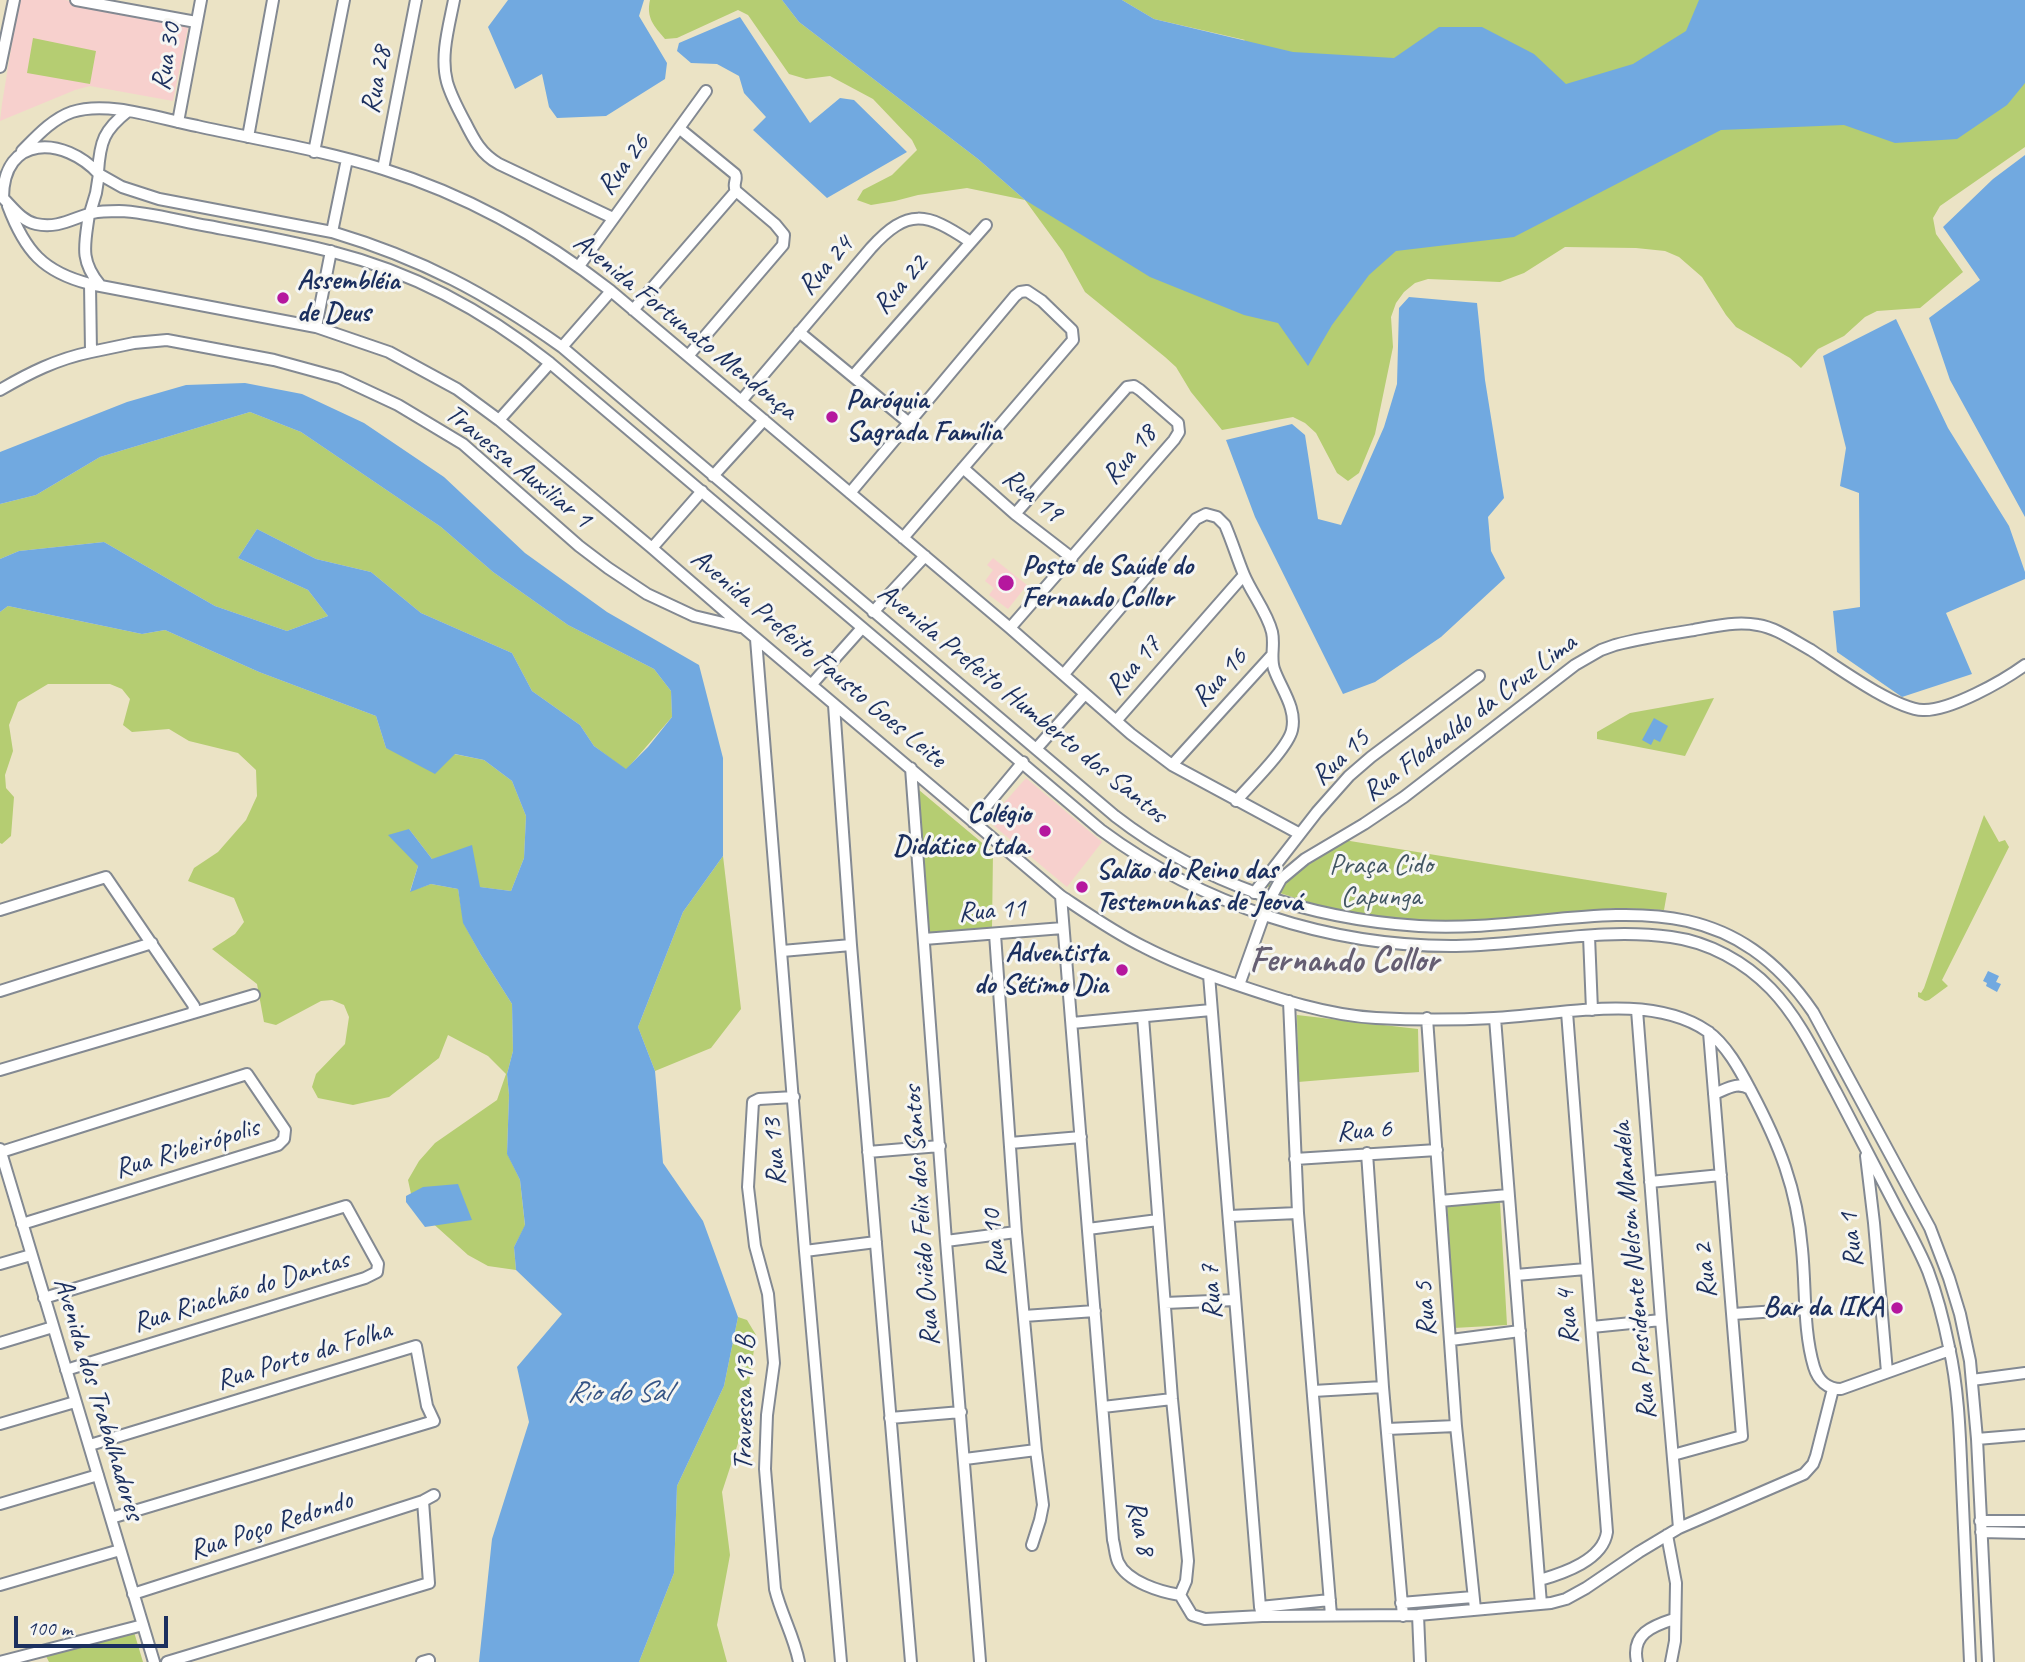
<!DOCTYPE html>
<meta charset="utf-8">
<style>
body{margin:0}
#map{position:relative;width:2025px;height:1662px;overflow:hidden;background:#ebe3c5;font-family:Caveat,sans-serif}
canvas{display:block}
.scale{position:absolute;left:14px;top:1616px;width:154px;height:32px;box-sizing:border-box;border:4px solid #1b2f5e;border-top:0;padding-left:9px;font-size:21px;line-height:24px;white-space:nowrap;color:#1b2f5e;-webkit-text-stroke:5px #f6f6f2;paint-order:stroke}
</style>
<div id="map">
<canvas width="2025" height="1662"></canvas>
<div class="scale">100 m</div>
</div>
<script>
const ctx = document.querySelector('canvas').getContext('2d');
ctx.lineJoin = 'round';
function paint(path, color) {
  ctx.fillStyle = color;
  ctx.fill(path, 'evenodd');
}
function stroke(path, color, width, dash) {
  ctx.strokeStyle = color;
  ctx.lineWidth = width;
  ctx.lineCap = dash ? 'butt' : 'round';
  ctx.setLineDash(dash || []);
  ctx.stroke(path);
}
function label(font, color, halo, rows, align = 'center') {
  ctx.font = font + ' Caveat,sans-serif';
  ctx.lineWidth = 6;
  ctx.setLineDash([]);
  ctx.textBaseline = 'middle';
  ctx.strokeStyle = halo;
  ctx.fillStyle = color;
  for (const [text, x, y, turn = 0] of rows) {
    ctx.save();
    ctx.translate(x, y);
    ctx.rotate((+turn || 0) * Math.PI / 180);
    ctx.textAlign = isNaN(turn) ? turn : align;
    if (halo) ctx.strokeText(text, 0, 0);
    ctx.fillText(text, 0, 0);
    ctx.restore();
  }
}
paint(new Path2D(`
 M19,0H65L189,23L173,101L90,86L75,90L0,121L2,104Z
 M993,558L1027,585L1008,609L989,595L994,588L985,581L993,570L987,565Z
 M1026,778L1102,842L1067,887L988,821Z`), '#f7d0cd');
paint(new Path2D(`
 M650,0H782L799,22L978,159L1025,200L1245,40L1154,19L1122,0H2025V147L1940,206L1933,218L1936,234L1963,272L1920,308L1877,311L1865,317L1844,336L1818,349L1801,368L1790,358L1736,327L1726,315L1702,277L1679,257L1665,251L1636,248L1565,247L1524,273L1500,282L1428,279L1415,283L1404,292L1396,303L1391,317L1393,347L1375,434L1359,473L1348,481L1337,473L1316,433L1305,423L1293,417L1222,430L1191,392L1176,367L1165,357L1085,292L1063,252L1025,200L967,188L918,195L895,201L871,205L857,200L863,190L892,175L917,150L912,140L873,99L830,76L806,79L789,74L748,15L738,10L677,38L665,39C654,26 646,18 650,0Z
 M33,38L96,51L90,84L27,73Z
 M250,412L301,432L441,527L493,572L568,625L654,669L671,691L672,717L626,770L594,746L580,725L532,691L512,653L421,613L371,572L316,559L257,529L238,558L308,590L328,616L287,631L215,606L104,542L19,551L0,559V504L36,495L100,457Z
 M8,606L142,634L165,630L259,672L376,716L386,748L454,754L484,760L512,781L526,816L524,858L511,891L479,887L432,859L409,829L418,866L410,891L431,884L458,889L464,924L481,955L512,1004L513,1051L507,1074L509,1095L507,1153L520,1180L525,1226L514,1247L516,1270L488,1266L468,1255L419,1211L413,1203L408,1180L419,1161L435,1143L497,1100L506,1074L488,1056L448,1035L439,1058L389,1097L353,1105L318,1098L312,1087L316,1074L345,1044L349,1017L344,1005L332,1000L321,1001L276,1025L264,1022L257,984L212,949L235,934L244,922L234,898L188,881L194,868L218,852L246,820L257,796L256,770L238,753L189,741L169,729L132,732L123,725L130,699L122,689L110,684H48L18,702L9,725L13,751L5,775L6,788L14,797L11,836L2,844L0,843V612Z
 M1714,698L1685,756L1597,739V732L1630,713Z
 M919,790L993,852L992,928L928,934Z
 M1984,815L1999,842L2005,840L2009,847L1942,980L1948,986L1929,1000L1925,1001L1918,997V992L1921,993L1924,988Z
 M1344,840L1667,893L1664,910L1618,908L1478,920L1419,922L1377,918L1326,908L1277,892L1267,886L1309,856Z
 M723,856L741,1009L711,1048L655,1071L638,1027L683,912Z
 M1297,1015L1418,1029L1419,1072L1298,1082Z
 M1500,1202L1507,1325L1454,1328L1447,1206Z
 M738,1317L747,1320L756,1335L743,1428L722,1492L730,1555L717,1625L727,1662H639L674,1573L677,1486L724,1386Z
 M134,1632L143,1662H49L46,1656Z`), '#b5cd72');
paint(new Path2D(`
 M508,0H644L639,16L667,63L665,79L606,116L557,118L549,107L542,74L515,89L488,27Z
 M782,0H1122L1154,19L1293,52L1394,58L1439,27H1482L1534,54L1566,84L1633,64L1686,31L1699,0H2025V83L2007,105L1957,139L1895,143L1844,125L1721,130L1514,237L1396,251L1369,275L1332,325L1308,366L1278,323L1244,315L1150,277L1025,200L978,159L799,22Z
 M740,17L810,123L840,98L854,100L907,152L827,198L753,130L766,117L744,93L739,76L717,64L691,63L677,51L679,43Z
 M2025,155V517L1950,380L1929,318L1980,280L1943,227L1993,179Z
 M1409,297L1477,303L1485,380L1504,498L1488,517L1491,551L1505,578L1441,637L1375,682L1343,694L1255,517L1226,440L1292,424L1305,435L1318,519L1341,525L1384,427L1397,384L1399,308Z
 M1896,319L1948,428L2009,526L2025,572V579L1946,613L1972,674L1902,697L1837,652L1833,611L1860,607L1859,493L1840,486L1846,448L1823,356Z
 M245,383L302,394L364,423L444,477L525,553L607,612L699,665L723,758V856L683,912L638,1027L655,1071L663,1163L703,1221L738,1317L724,1386L677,1486L674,1573L639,1662H479L492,1539L529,1422L517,1367L562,1314L516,1270L514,1247L525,1225L520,1180L507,1154L509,1095L507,1074L513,1051L512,1004L481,955L463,923L458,889L431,884L410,892L418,866L388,835L409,829L432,859L472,845L480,887L511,891L524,858L526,816L512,781L484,760L455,754L435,774L386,748L376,716L259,672L165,630L142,634L8,606L0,612V559L19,551L104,542L215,606L287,631L328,616L308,590L238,558L257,529L316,559L371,572L421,613L512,653L532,691L580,725L594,746L626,769L648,747L672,717L671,691L654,669L568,625L493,572L441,527L301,432L250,412L100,457L36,495L0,504V452L127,402L186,385Z
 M1654,718L1668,726L1660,742L1654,739L1651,745L1642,740Z
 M1988,971L1999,976L1996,982L2001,984L1997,992L1986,986L1987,983L1983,981Z
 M458,1184L472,1220L425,1227L406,1202V1196L423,1187Z`), '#71a9e0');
const minor = new Path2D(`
 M76,0L196,22
 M454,0C449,26 440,56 447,82C451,96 458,109 465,122C474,140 481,154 499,164L613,218
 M0,67L14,0
 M178,122L201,0
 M680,129L735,174C738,180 732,184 736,191
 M248,137L273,0
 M22,151C36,137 52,119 72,112C108,100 160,119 197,126C259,140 323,150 383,169C467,195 542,237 611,291L1010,628L1131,734L1172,765L1300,834
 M314,152L344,0
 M383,169L416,0
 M98,172C100,141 104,130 128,111
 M99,174L122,187L159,199L332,232C422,259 486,293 562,347L1115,816C1203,884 1309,919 1419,926C1570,935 1708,859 1813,1012L1930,1228L1949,1278L1960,1314L1970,1361L1977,1439L1988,1662
 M8,206C25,251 43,272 90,284L316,327L389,352L457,389L499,420L652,548L744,628L1061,896C1088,914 1115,933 1144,947C1171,961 1200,972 1229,982C1276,998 1325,1015 1376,1018C1415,1020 1455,1020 1494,1018C1560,1015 1649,992 1707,1031C1726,1044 1740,1070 1751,1091C1779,1144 1797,1188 1802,1249C1806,1288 1803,1330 1814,1367C1818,1380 1827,1389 1841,1389L1950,1350
 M90,213L96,193L99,174C64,136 3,134 3,198C13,208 22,221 36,224C58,229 73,218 92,213C101,211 111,211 119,211C149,212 179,221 208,226C250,234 292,241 333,252C412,272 486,312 550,363L1101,830C1202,905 1330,947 1456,946C1528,945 1600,927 1671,937C1709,942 1745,962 1771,989C1799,1018 1817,1057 1836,1092C1856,1130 1876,1168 1896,1207C1907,1228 1919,1249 1928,1271C1937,1295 1944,1322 1949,1347C1959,1391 1960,1438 1962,1483C1965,1542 1967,1602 1970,1662
 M89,214C85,244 79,260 100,285
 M332,232L347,159
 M579,266L706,91
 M633,310L736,191L775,224L784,235L783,245L688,356
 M316,327L331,251
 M799,332L908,422
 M562,347L611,291
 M91,352L134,343L167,340L274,360L340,378L398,405L463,444L579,546L608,568L647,594L694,616L740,627
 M853,376L986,225
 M0,390C29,373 57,359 91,352L90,284
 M741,401L871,248C908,207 927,213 969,241
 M499,420L550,363
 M963,468L1015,514L1072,558
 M713,476L764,420
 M850,493L1015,296L1020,292L1027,291L1042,301L1072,330L1073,340L903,538
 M652,548L702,491
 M873,612L925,556
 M1010,628L1174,440L1179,432L1178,423L1140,390L1134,386L1127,387L1015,514
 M756,639L805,1251L841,1662
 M1064,674L1196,519L1206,514L1217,517L1225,525C1232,541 1237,558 1244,575C1252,594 1267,612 1272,632C1275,645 1270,657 1274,669C1281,689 1297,708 1292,730C1288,748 1250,785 1236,801
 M812,684L862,628
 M834,705L851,945L911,1662
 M1116,721L1244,575
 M1036,749L1085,694
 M1172,765L1272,655
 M911,768L946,1241L980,1661
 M973,822L1023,762
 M1254,893L1317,812L1349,776L1371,757L1479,676
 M1061,896L1113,1540C1115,1547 1115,1555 1118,1562C1127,1582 1161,1592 1180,1595
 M1270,899L1281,879L1305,859L1364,824L1404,797L1575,665L1601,650L1615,645C1641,638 1668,634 1694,630C1715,626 1737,621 1758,625C1777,628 1794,641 1811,650C1837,667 1895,709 1923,710C1950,711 2003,681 2025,665
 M0,910L106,877L194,1006L193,1013
 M995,934L1016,1232L1036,1450L1043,1505L1040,1520L1032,1545
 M1589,936L1592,1010
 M924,939L1063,928
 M782,951L851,945
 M1209,975L1260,1607L1262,1616
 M1239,985L1264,915
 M0,991L152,943
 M1289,1001L1298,1213L1331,1615
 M1637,1010L1661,1320L1679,1528
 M1143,1017L1172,1399L1188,1561L1186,1581L1180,1595
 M1427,1018L1456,1426L1475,1609
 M1495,1018L1541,1604
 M1072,1023L1211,1010
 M0,1070L254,995
 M1714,1094C1727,1089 1737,1081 1750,1089
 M794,1097L759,1099L753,1102L748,1187L755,1246L768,1294L774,1363L767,1415L765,1469L775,1589C781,1614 794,1636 799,1662
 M1010,1143L1081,1137
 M0,1149L154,1662
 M1,1152L247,1074L285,1130L284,1139L278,1145L22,1224
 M868,1152L940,1146
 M1367,1153L1383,1387L1403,1616
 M1866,1156L1874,1223L1887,1372
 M1295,1159L1437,1150
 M1650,1182L1721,1175
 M1440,1201L1508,1195
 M1229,1216L1298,1213
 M1088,1229L1158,1220
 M946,1241L1016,1232
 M805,1251L876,1242
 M0,1264L31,1255
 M1516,1275L1586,1269
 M44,1298L346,1206L378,1264L377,1272L365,1278L66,1370
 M1165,1303L1235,1300
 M1733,1314L1806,1309
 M1024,1316L1095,1311
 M1592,1327L1661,1320
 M1451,1340L1520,1331
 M0,1343L53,1327
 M1972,1380L2025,1373
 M1313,1391L1383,1387
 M1103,1407L1172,1399
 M890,1418L961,1412
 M0,1424L75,1402
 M1387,1429L1456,1426
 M1977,1439L2025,1435
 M90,1445L416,1346L427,1406L434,1421L111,1518
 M1673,1455L1742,1436L1709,1032
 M965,1459L1036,1450
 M0,1504L98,1475
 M1980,1521H2025
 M1981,1532L2025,1533
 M1667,1535L1676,1583L1675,1641L1671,1662
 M1540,1580C1564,1573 1603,1560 1607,1532L1567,1012
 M0,1585L120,1550
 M133,1594L423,1501L434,1495
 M1180,1595L1192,1615L1205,1619L1262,1616L1418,1615L1551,1603L1566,1599L1586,1588L1639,1552L1679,1528L1804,1474L1813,1464L1816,1456L1833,1389
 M1401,1603L1473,1597
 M1260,1607L1330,1600
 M1418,1615L1420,1662
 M0,1662L143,1625
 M167,1662L429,1583L423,1501
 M422,1662L429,1660V1662
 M1637,1662C1631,1634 1652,1626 1674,1619`);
stroke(minor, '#838992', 14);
stroke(minor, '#fff', 10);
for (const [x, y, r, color] of [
 [283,298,7,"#b5179e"],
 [832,417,7,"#b5179e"],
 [1006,583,9,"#b5179e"],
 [1045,831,7,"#b5179e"],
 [1082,887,7,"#b5179e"],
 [1122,970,7,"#b5179e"],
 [1897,1308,7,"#b5179e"]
]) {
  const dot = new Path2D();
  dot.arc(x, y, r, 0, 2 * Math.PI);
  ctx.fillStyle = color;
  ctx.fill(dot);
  stroke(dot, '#f6f6f2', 2.5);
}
label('28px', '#1b2f5e', '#f6f6f2', [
 ["Rua 30",167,57,-80],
 ["Rua 28",377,80,-79],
 ["Rua 26",624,165,-53],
 ["Rua 24",826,266,-49],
 ["Rua 22",901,285,-49],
 ["Avenida Fortunato Mendonça",685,327,39],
 ["Rua 18",1130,455,-50],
 ["Travessa Auxiliar 1",518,467,39],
 ["Rua 19",1032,496,39],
 ["Avenida Prefeito Fausto Goes Leite",818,659,40],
 ["Rua 17",1134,666,-49],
 ["Rua 16",1220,678,-48],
 ["Avenida Prefeito Humberto dos Santos",1022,704,39],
 ["Rua Flodoaldo da Cruz Lima",1470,718,-37],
 ["Rua 15",1341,758,-43],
 ["Rua 11",992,911,-4],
 ["Rua 6",1364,1131,-4],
 ["Rua Ribeirópolis",187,1149,-17],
 ["Rua 13",775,1152,-94],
 ["Rua Oviêdo Felix dos Santos",922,1216,-94],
 ["Rua 1",1852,1240,-96],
 ["Rua 10",995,1243,-95],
 ["Rua Presidente Nelson Mandela",1635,1271,-95],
 ["Rua 2",1706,1271,-95],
 ["Rua Riachão do Dantas",241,1292,-17],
 ["Rua 7",1212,1292,-94],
 ["Rua 5",1426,1309,-94],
 ["Rua 4",1568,1317,-95],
 ["Rua Porto da Folha",304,1356,-17],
 ["Avenida dos Trabalhadores",98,1399,73],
 ["Travessa 13 B",745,1403,-89],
 ["Rua Poço Redondo",271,1526,-18],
 ["Rua 8",1140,1528,78]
]);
label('bold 28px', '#1b2f5e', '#f6f6f2', [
 ["Assembléia",297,282],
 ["de Deus",297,314],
 ["Paróquia",846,401],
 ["Sagrada Família",846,433],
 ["Posto de Saúde do",1022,567],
 ["Fernando Collor",1022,599],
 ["Colégio",1031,815,"right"],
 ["Didático Ltda.",1031,847,"right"],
 ["Salão do Reino das",1096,871],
 ["Testemunhas de Jeová",1096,903],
 ["Adventista",1108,954,"right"],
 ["do Sétimo Dia",1108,986,"right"],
 ["Bar da lIKA",1883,1308,"right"]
], 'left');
label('28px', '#425663', '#f6f6f2', [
 ["Praça Cido",1381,866],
 ["Capunga",1381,898]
]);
label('italic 30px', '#355485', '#f6f6f2', [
 ["Rio do Sal",618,1393]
]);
label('bold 35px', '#655e72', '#f6f6f2', [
 ["Fernando Collor",1344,962]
]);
</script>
